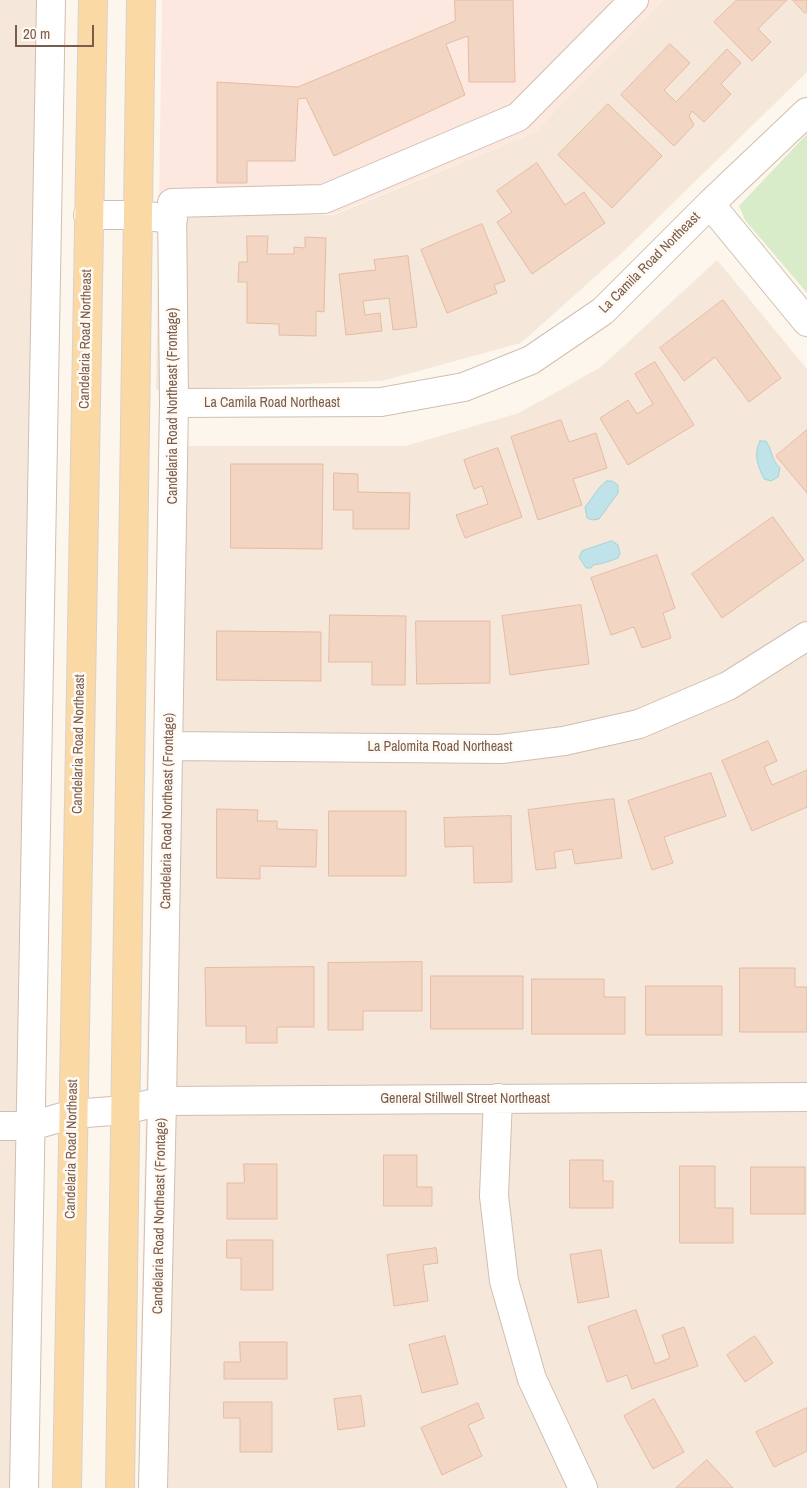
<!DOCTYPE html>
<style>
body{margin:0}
#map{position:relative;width:807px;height:1488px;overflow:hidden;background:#fdf6ec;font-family:"Archivo Narrow",sans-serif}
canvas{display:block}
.scale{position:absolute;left:15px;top:25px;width:79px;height:22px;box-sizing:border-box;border:2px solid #7a5c4d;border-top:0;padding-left:6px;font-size:15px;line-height:18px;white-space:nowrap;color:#7a5c4d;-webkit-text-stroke:4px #fffaf3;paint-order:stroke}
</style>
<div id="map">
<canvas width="807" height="1488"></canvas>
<div class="scale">20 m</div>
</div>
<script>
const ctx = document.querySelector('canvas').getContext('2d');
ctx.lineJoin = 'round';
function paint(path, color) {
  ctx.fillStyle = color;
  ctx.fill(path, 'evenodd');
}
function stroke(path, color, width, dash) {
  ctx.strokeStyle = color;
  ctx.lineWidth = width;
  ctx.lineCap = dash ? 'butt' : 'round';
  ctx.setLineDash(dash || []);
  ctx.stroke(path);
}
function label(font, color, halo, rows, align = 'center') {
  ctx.font = font + ' "Archivo Narrow",sans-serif';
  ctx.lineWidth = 5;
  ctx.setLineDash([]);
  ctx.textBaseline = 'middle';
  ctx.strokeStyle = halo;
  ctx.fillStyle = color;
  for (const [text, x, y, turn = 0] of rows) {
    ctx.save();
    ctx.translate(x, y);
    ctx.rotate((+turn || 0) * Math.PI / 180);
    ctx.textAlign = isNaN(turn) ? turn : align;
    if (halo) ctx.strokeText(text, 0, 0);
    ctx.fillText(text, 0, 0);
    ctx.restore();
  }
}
paint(new Path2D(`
 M0,0H63L37,1488H0Z
 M663,0H807V72L625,250L521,343L382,381L156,390L159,211L334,215L535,132Z
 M717,260L807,369V1488H138L160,446H405L519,413L601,367Z`), '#f5e8da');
paint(new Path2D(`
 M162,0H663L535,132L334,214L159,211Z`), '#fde8e0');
paint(new Path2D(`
 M807,134V293L745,220L739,206Z`), '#d8ecc9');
const water = new Path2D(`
 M760,441H766C773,451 770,458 780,468L778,477L771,481L764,479C758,466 753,454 760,441Z
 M607,481H612L618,485V493L599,519L592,520L587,518L585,507C591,500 601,483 607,481Z
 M612,541L618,545L620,553L618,558C610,561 602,564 593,565L591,568H586L579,557L582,551Z`);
paint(water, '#bfe3e8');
stroke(water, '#a5d3da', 1);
const building = new Path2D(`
 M455,0H513L515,82H469L468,36L446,44L465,95L334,156L306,98L298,99L295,161H247V183H217V82L298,87L455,21Z
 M737,0H787L758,29L771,42L752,61L714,22Z
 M793,0H807V11L805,13Z
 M670,44L690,63L664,90L676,102L727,49L741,63L721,84L731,94L704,122L692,111L689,116L694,125L674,146L621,95Z
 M608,104L662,156L612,208L558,155Z
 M537,163L565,205L584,192L605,223L532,274L497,222L512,212L497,191Z
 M482,224L505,281L494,285L497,293L447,313L421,250Z
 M247,236H268L267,254H294V247L305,248V237L326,238L324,312L316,311V336L279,335V324L247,323V282H238L239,262H247Z
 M408,256L417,327L393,330L389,298L363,301L365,315L380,313L382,331L346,335L339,274L376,270L374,260Z
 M723,300L781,378L749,402L715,357L684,381L660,348Z
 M655,362L694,425L628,465L600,418L628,400L637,414L653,404L635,374Z
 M561,420L569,442L596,433L607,468L573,479L582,505L538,520L511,437Z
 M807,430V493L776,456Z
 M498,448L522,517L465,538L456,515L488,504L482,486L474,489L464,460Z
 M231,464H323L322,549L231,548Z
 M334,473L358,474V492L410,493L409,529H353V510H334Z
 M773,517L804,560L722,618L692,574Z
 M657,555L675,608L663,613L671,638L642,648L634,627L611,635L591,578Z
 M581,605L589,664L510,675L502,616Z
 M330,615L406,616L405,685H372V662H329Z
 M416,621H490V683L417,684Z
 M217,631L321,632V681L217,680Z
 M768,741L777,761L764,767L772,785L807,770V807L752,831L722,761Z
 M711,773L726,816L664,837L673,863L652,870L628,801Z
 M614,799L622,858L575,864L572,849L554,852L556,868L536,870L528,810Z
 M217,809L258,810L257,821H277V829L317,830L316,867L260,866V879L217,878Z
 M329,811H406V876H329Z
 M511,816L512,882L474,883L473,846L445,847L444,818Z
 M422,962V1011H363V1030H328V963Z
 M314,967V1027H277V1043H246V1026H206L205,968Z
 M740,968H795V987H807V1032H740Z
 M431,976H523V1029H431Z
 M532,979H604V997H625V1034H532Z
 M646,986H722V1035H646Z
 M384,1155H417V1187H432V1206H384Z
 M570,1160H603V1181H613V1208H570Z
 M244,1164H277V1219H227V1183H244Z
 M680,1166H715V1208H733V1243H680Z
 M751,1167H805V1214H751Z
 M227,1240H273V1290H241V1258H227Z
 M436,1248L438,1263L423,1265L428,1301L394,1306L387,1255Z
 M601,1250L609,1297L578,1303L570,1255Z
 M636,1310L655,1364L670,1358L662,1335L684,1327L698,1366L632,1389L627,1375L607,1382L588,1327Z
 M445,1336L458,1384L422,1393L409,1345Z
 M755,1336L773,1363L745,1382L727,1355Z
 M240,1342H287V1379H224V1362H240Z
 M361,1396L365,1426L338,1430L334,1399Z
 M654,1399L684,1452L653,1469L624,1416Z
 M224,1402H272V1452H240V1418H224Z
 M478,1403L484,1418L468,1425L482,1456L442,1475L421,1428Z
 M807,1408V1451L774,1467L756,1432Z
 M707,1460L733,1488H676Z`);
paint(building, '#f3d5c3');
stroke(building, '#e6bba3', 1);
const minor = new Path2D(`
 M710,204L807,322
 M88,215H138L173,219
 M174,403L381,402L464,387L531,360L603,311L710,204L807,112
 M169,746L501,749L564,741L639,724L728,686L807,636
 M498,1098L494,1196L504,1281L532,1379L583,1488
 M0,1126H31L73,1114L125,1110L162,1101L807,1097
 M24,1488L51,0
 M153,1488L162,1101L174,403L172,203L324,199L518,117L634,0`);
const major = new Path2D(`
 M67,1488L93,0
 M120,1488L141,0`);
stroke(minor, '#d1beb0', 30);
stroke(major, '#dad1cd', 30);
stroke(minor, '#fff', 28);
stroke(major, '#fbd9a5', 28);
label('14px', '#7a5c4d', '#fffaf3', [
 ["La Camila Road Northeast",650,263,-45],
 ["Candelaria Road Northeast",86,339,-89],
 ["La Camila Road Northeast",272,403],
 ["Candelaria Road Northeast (Frontage)",173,406,-90],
 ["Candelaria Road Northeast",79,744,-89],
 ["La Palomita Road Northeast",440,747],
 ["Candelaria Road Northeast (Frontage)",168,811,-89],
 ["General Stillwell Street Northeast",465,1099],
 ["Candelaria Road Northeast",72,1149,-89],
 ["Candelaria Road Northeast (Frontage)",160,1216,-89]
]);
</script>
